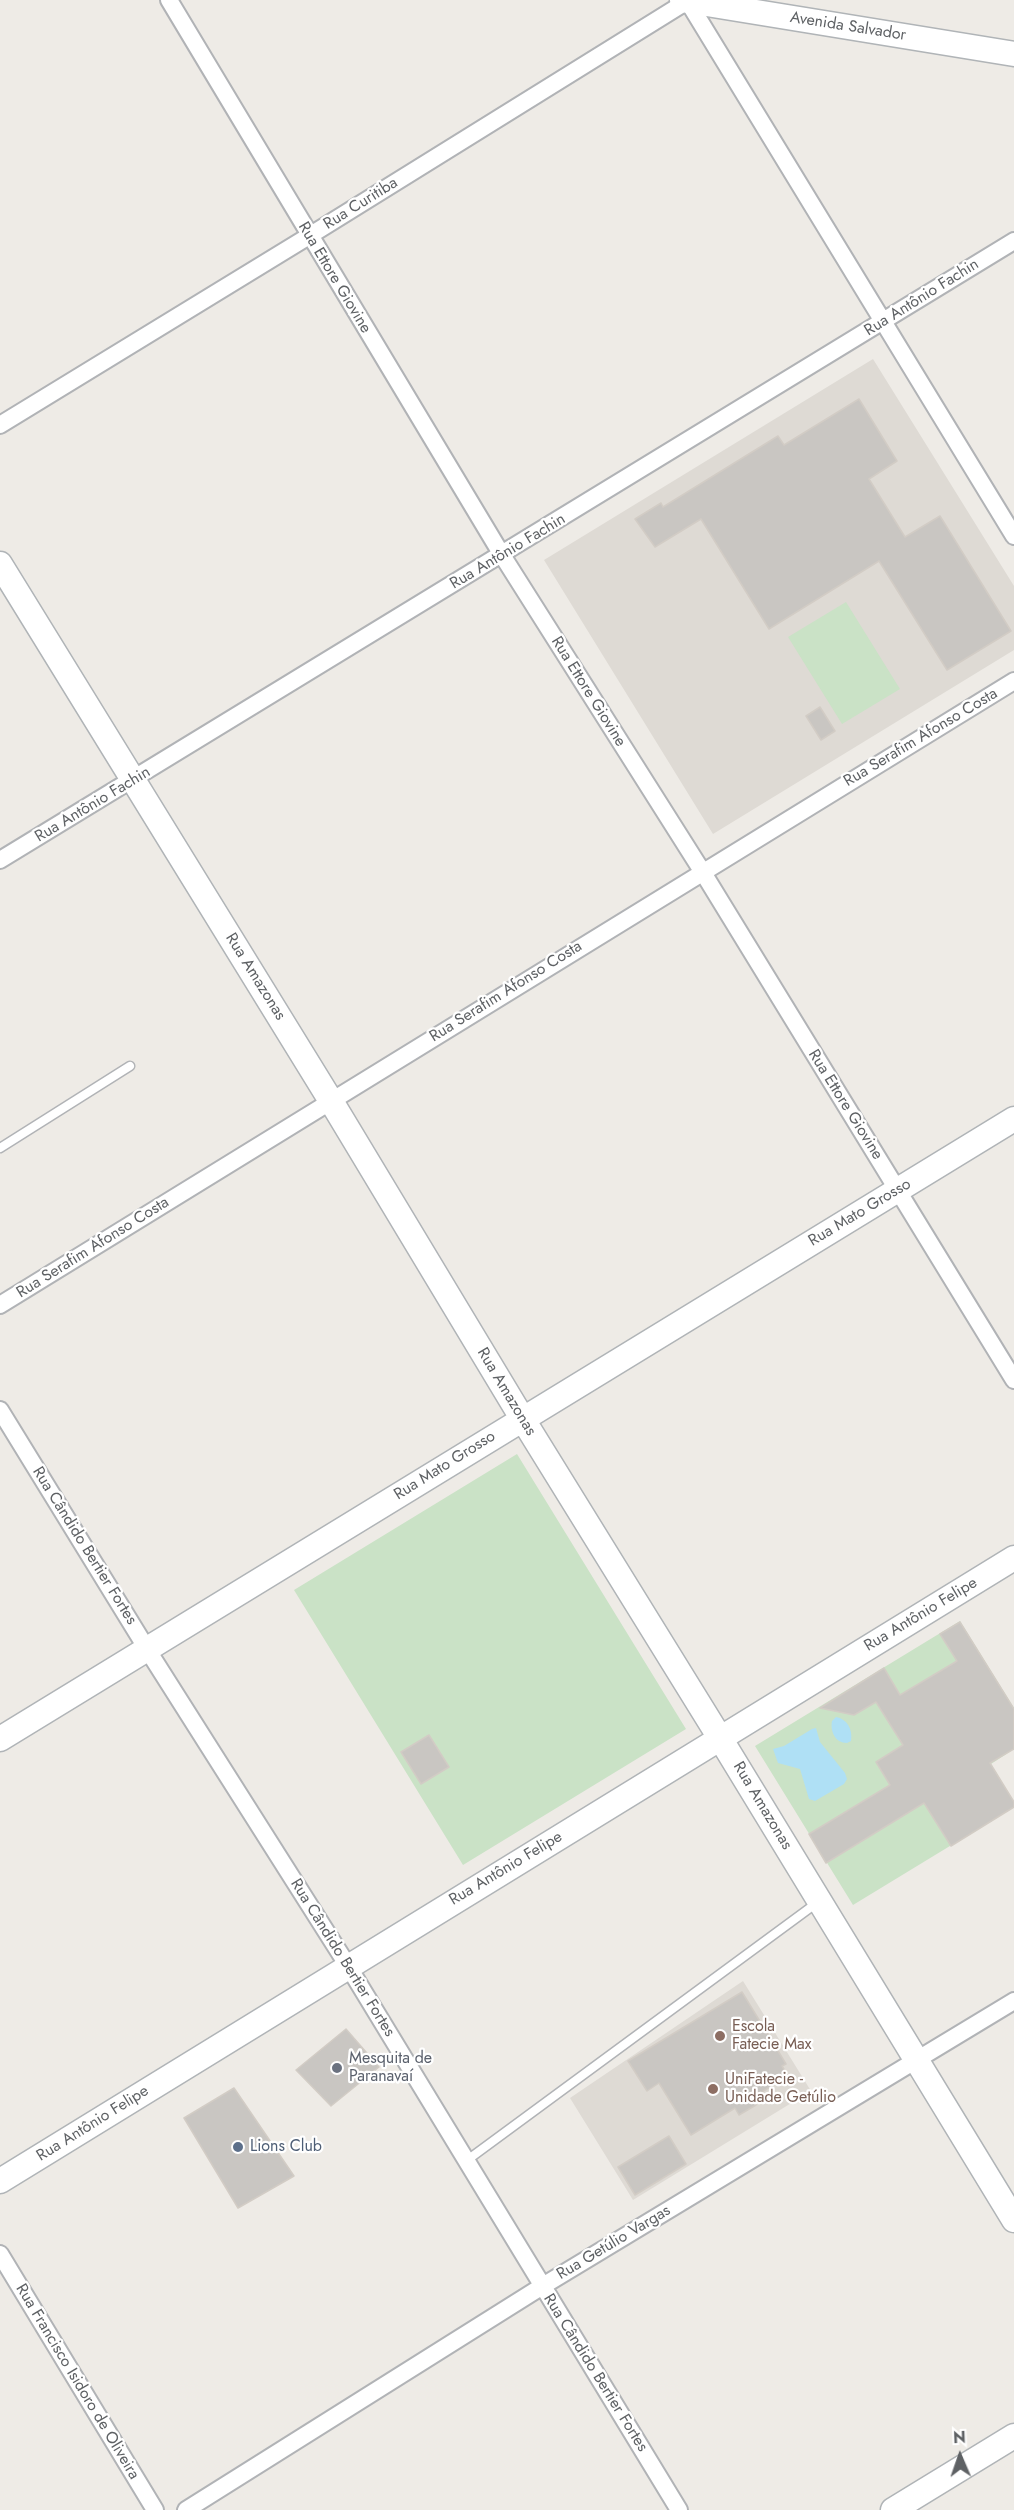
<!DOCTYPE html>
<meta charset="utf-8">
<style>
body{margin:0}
#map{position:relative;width:1014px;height:2510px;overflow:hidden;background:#eeebe6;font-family:Jost,sans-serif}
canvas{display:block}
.north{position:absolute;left:930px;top:2426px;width:60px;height:60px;-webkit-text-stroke:4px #fff;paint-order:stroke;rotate:358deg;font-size:16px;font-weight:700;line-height:24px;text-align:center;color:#5e6164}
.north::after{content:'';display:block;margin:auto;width:21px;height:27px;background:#5e6164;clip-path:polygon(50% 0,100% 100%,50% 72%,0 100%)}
</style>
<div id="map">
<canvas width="1014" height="2510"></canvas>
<div class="north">N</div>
</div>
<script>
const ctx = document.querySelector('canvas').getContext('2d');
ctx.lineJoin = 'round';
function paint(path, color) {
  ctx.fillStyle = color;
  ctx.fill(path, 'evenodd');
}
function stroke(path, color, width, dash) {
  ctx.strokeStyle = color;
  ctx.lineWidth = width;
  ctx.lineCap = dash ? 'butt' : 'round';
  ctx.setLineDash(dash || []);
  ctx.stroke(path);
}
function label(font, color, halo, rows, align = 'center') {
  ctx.font = font + ' Jost,sans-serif';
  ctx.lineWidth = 4.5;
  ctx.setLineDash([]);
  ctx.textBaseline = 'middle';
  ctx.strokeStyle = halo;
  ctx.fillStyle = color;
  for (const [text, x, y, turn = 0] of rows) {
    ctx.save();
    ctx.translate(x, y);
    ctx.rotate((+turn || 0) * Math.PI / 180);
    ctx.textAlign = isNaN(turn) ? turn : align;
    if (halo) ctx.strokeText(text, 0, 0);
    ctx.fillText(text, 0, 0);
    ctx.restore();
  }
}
paint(new Path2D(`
 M873,359L1014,586V650L713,834L544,560Z
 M743,1981L811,2091L633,2200L570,2098Z`), '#dedad4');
paint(new Path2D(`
 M846,602L900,689L842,724L788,637Z
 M517,1454L686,1729L463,1865L294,1590Z
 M960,1621L1014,1708V1749L991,1764L1014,1802V1807L853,1905L755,1746Z`), '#cae2c6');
paint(new Path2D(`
 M836,1717C847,1719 853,1729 851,1741L847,1743C835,1743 830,1731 832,1721Z
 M816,1728L820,1742L845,1773L847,1779L844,1784L815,1801L809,1799L800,1769L778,1763L773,1749L784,1746L812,1729Z`), '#afe0f5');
const building = new Path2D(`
 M859,399L897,461L869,479L905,537L940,516L1011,631L947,670L879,561L769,629L701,519L655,547L635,519L661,503L663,507L778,436L784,445Z
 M820,707L835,731L821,740L806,716Z
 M960,1622L1014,1709V1749L990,1763L1014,1802V1807L951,1846L924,1803L826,1863L809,1834L890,1785L876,1762L903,1745L876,1702L854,1715L820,1708L884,1668L900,1695L957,1661L940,1634Z
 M429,1735L449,1767L421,1784L401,1752Z
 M742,1992L786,2064L782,2066L788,2076L752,2098L756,2105L739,2115L735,2108L691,2135L659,2083L647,2091L628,2061Z
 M346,2029L379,2067L331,2106L296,2070Z
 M234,2088L294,2176L238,2208L184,2118Z
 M669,2136L686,2164L635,2195L618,2167Z`);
paint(building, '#c9c6c2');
stroke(building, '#d2ccc5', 1.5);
const lane = new Path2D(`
 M0,1148L130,1066
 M466,2161L818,1902`);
const street = new Path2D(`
 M169,0L502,555L702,871L1014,1380
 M687,0L1014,536
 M0,425L309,236L689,0
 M0,860L1014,241
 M0,1305L1014,681
 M0,1410L147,1649L348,1966L679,2510
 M0,2254L155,2510
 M186,2510L541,2287L1014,2001`);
const secondary = new Path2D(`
 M682,0L1014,54
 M0,564L331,1101L522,1418L720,1738L1014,2220
 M0,1739L1014,1119
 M0,2181L1014,1558
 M893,2510L1014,2436`);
stroke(lane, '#b1b3b6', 11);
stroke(street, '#b1b3b6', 20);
stroke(secondary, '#b0b4b7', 27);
stroke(lane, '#fff', 8);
stroke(street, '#fff', 16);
stroke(secondary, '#fff', 24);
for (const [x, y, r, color] of [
 [720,2036,6,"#8d6e63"],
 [337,2068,6,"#6b7280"],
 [713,2089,6,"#8d6e63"],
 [238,2147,6,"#5c6f8a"]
]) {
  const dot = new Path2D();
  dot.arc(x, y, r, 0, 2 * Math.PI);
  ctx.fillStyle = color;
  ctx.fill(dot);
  stroke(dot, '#fff', 2);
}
label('16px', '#5e6164', '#fff', [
 ["Avenida Salvador",848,27,9],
 ["Rua Curitiba",361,204,-32],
 ["Rua Ettore Giovine",334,278,59],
 ["Rua Antônio Fachin",922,298,-32],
 ["Rua Antônio Fachin",508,552,-31],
 ["Rua Ettore Giovine",588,692,58],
 ["Rua Serafim Afonso Costa",921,738,-31],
 ["Rua Antônio Fachin",93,805,-31],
 ["Rua Amazonas",255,977,58],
 ["Rua Serafim Afonso Costa",506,992,-32],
 ["Rua Ettore Giovine",845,1105,58],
 ["Rua Mato Grosso",860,1213,-31],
 ["Rua Serafim Afonso Costa",93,1248,-32],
 ["Rua Amazonas",506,1392,59],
 ["Rua Mato Grosso",445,1466,-32],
 ["Rua Cândido Bertier Fortes",84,1546,58],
 ["Rua Antônio Felipe",921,1615,-31],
 ["Rua Amazonas",762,1806,59],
 ["Rua Antônio Felipe",506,1869,-31],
 ["Rua Cândido Bertier Fortes",342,1958,58],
 ["Rua Antônio Felipe",93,2124,-32],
 ["Rua Getúlio Vargas",614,2243,-31],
 ["Rua Cândido Bertier Fortes",595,2373,58],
 ["Rua Francisco Isidoro de Oliveira",77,2382,59]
]);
label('16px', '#785e54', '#fff', [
 ["Escola",732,2027],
 ["Fatecie Max",732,2045],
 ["UniFatecie -",725,2080],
 ["Unidade Getúlio",725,2098]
], 'left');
label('16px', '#5b616d', '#fff', [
 ["Mesquita de",349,2059],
 ["Paranavaí",349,2077]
], 'left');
label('16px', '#4e5e75', '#fff', [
 ["Lions Club",250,2147]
], 'left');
</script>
